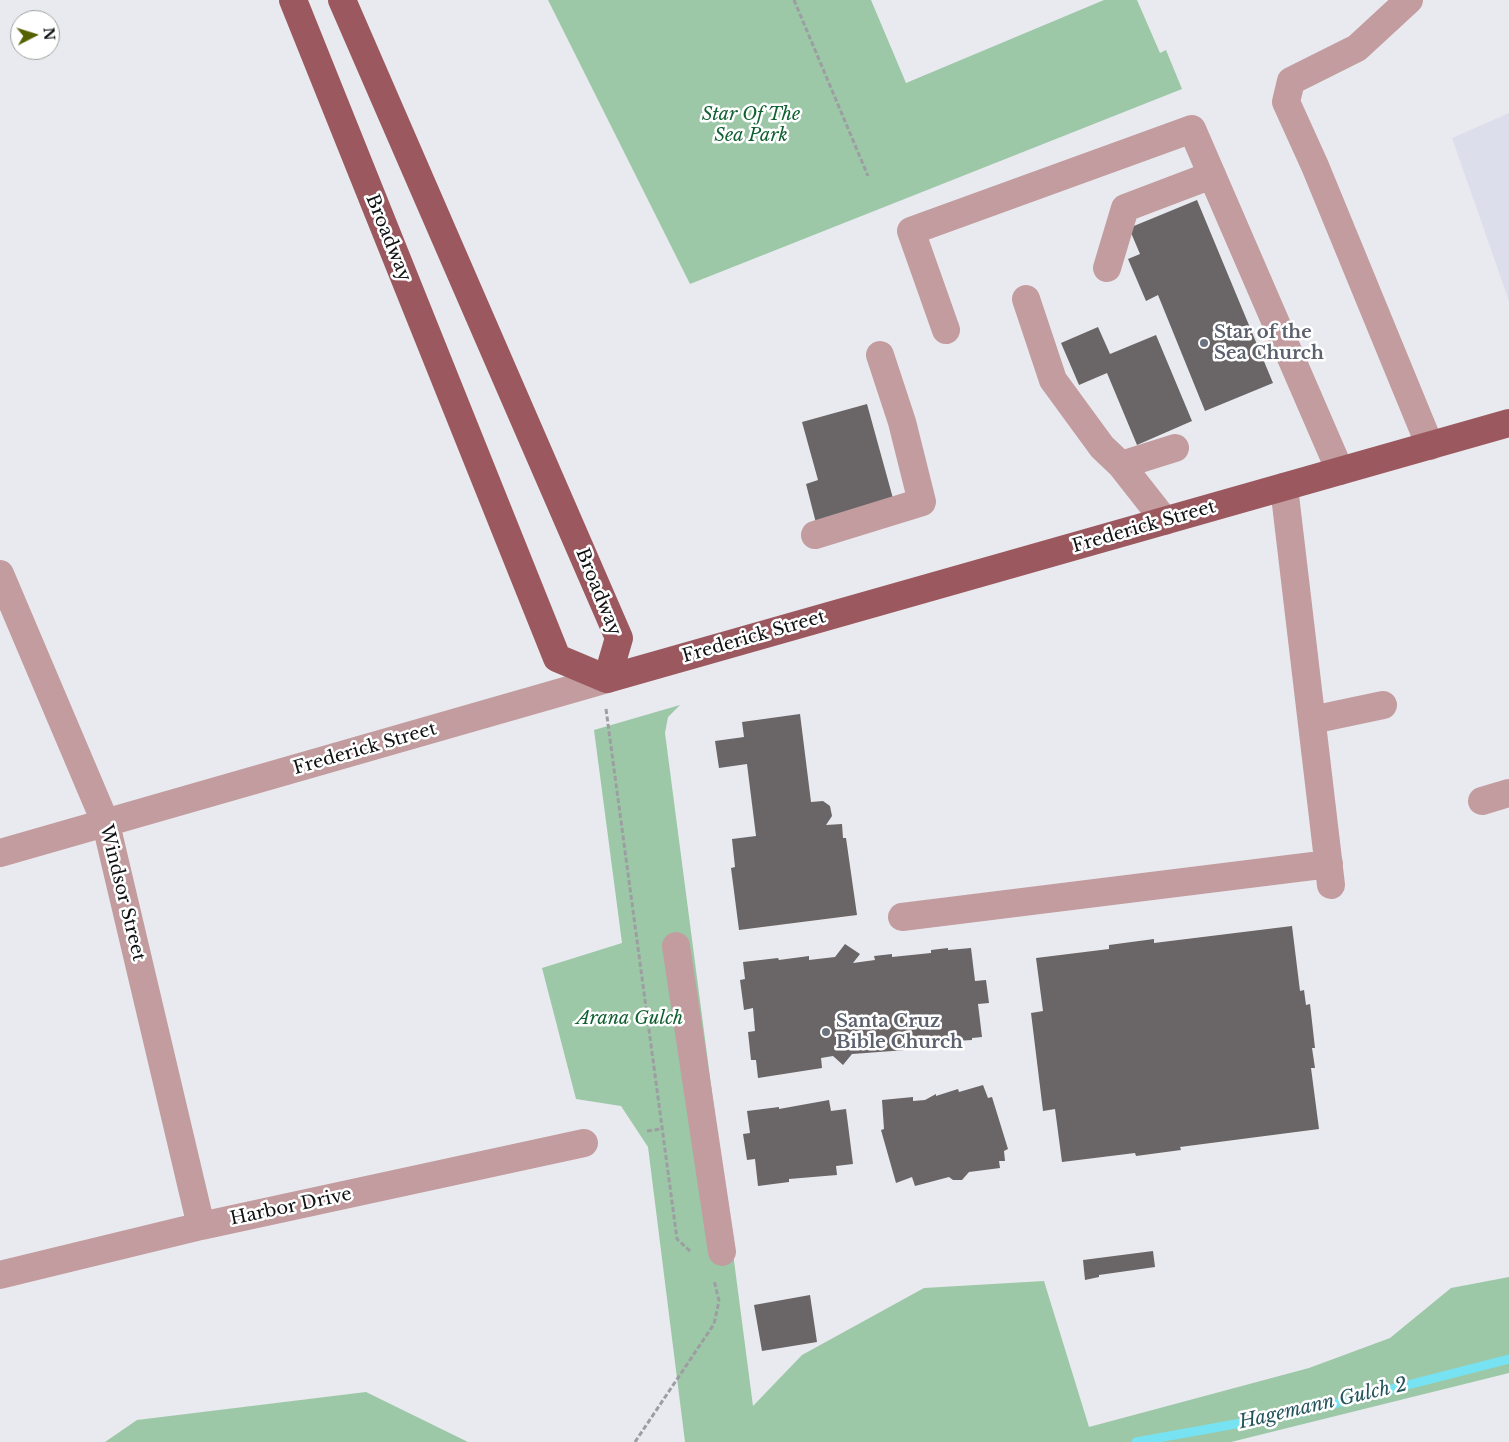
<!DOCTYPE html>
<style>
body{margin:0}
#map{position:relative;width:1509px;height:1442px;overflow:hidden;background:#e9eaef;font-family:"Libre Baskerville",serif}
canvas{display:block}
.north{position:absolute;left:10px;top:10px;width:50px;height:50px;box-sizing:border-box;background:#fff;border:1px solid #9fa0a0;border-radius:50%;rotate:85deg;font-size:14px;font-weight:700;line-height:20px;text-align:center;color:#101112}
.north::after{content:'';display:block;margin:auto;width:18px;height:22px;background:#566201;clip-path:polygon(50% 0,100% 100%,50% 72%,0 100%)}
</style>
<div id="map">
<canvas width="1509" height="1442"></canvas>
<div class="north">N</div>
</div>
<script>
const ctx = document.querySelector('canvas').getContext('2d');
ctx.lineJoin = 'round';
function paint(path, color) {
  ctx.fillStyle = color;
  ctx.fill(path, 'evenodd');
}
function stroke(path, color, width, dash) {
  ctx.strokeStyle = color;
  ctx.lineWidth = width;
  ctx.lineCap = dash ? 'butt' : 'round';
  ctx.setLineDash(dash || []);
  ctx.stroke(path);
}
function label(font, color, halo, rows, align = 'center') {
  ctx.font = font + ' "Libre Baskerville",serif';
  ctx.lineWidth = 5;
  ctx.setLineDash([]);
  ctx.textBaseline = 'middle';
  ctx.strokeStyle = halo;
  ctx.fillStyle = color;
  for (const [text, x, y, turn = 0] of rows) {
    ctx.save();
    ctx.translate(x, y);
    ctx.rotate((+turn || 0) * Math.PI / 180);
    ctx.textAlign = isNaN(turn) ? turn : align;
    if (halo) ctx.strokeText(text, 0, 0);
    ctx.fillText(text, 0, 0);
    ctx.restore();
  }
}
paint(new Path2D(`
 M1509,113V301L1452,138Z`), '#dcdeeb');
paint(new Path2D(`
 M548,0H871L906,83L1104,0H1137L1160,53L1166,50L1182,89L690,284Z
 M680,705L668,717L665,733L753,1406L802,1355L924,1288L1044,1281L1089,1427L1309,1368L1390,1338L1451,1288L1509,1277V1373L1231,1442H685L648,1147L621,1106L576,1099L542,968L622,943L594,730Z
 M366,1392L468,1442H105L137,1420Z`), '#9cc8a7');
stroke(new Path2D(`
 M1136,1442L1302,1412L1509,1359`), '#77e3f2', 9);
paint(new Path2D(`
 M1197,200L1273,383L1205,411L1158,295L1146,301L1128,259L1140,254L1129,228Z
 M1098,327L1110,354L1156,335L1192,421L1137,445L1107,373L1079,385L1061,343Z
 M867,404L894,502L816,523L806,484L818,480L802,422Z
 M800,714L811,802L823,801L830,806L832,816L826,825L842,824L843,838H846L857,915L739,930L731,868L735,867L732,839L756,836L747,764L719,768L715,741L744,737L742,722Z
 M1292,926L1300,991L1304,990L1306,1005L1310,1004L1315,1048H1312L1315,1068H1311L1319,1129L1180,1147L1181,1150L1136,1156L1135,1153L1062,1162L1055,1109L1043,1111L1031,1013L1043,1011L1036,958L1109,949V945L1154,939V943Z
 M845,944L860,954L853,963L875,960L874,956L892,954V957L931,953V950L948,948V950L971,948L975,981L986,980L989,1003L978,1004L982,1037L972,1038V1040L939,1042L940,1045L906,1047V1050L852,1054L843,1065L833,1056L821,1058L822,1068L758,1078L756,1060H751L748,1032L755,1031L753,1008L744,1010L740,980L745,979L743,962L778,958L779,960L809,956V960L835,957Z
 M983,1085L988,1098L992,1097L1008,1149L1004,1151L1005,1161H999L1000,1168L969,1172L962,1180H953L949,1177L915,1186L912,1177L896,1183L881,1130L884,1129L882,1100L913,1097V1101L925,1100L936,1094V1096L958,1089L959,1092Z
 M829,1100L831,1111L846,1109L853,1164L836,1166L837,1175L789,1179V1182L758,1186L755,1159L747,1160L743,1134L750,1133L747,1111L779,1107V1109Z
 M1153,1251L1155,1267L1099,1275V1277L1085,1280L1083,1260Z
 M810,1295L817,1342L762,1351L754,1305Z`), '#6a6566');
stroke(new Path2D(`
 M794,0L868,176
 M606,709L677,1239L691,1252
 M647,1131L662,1129
 M635,1442L714,1324L719,1301L714,1280`), '#9d9ea2', 3, [5, 2.5]);
stroke(new Path2D(`
 M1409,0L1357,48L1291,81L1286,102L1315,166L1430,446
 M1107,268L1125,208L1212,175
 M1026,299L1053,380L1102,447L1121,465L1175,448
 M946,330L911,231L1192,129L1340,471
 M1121,465L1165,521
 M1284,487L1331,885
 M815,535L922,502L902,422L880,355
 M0,574L106,824L201,1226
 M1312,720L1383,705
 M1482,801L1509,793
 M0,853L607,679
 M902,917L1329,864
 M676,946L722,1252
 M0,1275L201,1226L584,1143`), '#c29c9e', 28);
stroke(new Path2D(`
 M293,0L557,658L607,679
 M342,0L619,638L607,679
 M607,679L1509,423`), '#9b595f', 28);
for (const [x, y, r, color] of [
 [1204,343,5,"#6b7280"],
 [826,1032,5,"#6b7280"]
]) {
  const dot = new Path2D();
  dot.arc(x, y, r, 0, 2 * Math.PI);
  ctx.fillStyle = color;
  ctx.fill(dot);
  stroke(dot, '#fff', 2);
}
label('italic 18px', '#106031', '#fff', [
 ["Star Of The",751,115],
 ["Sea Park",751,136],
 ["Arana Gulch",630,1019]
]);
label('18px', '#101112', '#fff', [
 ["Broadway",388,238,68],
 ["Frederick Street",1144,527,-16],
 ["Broadway",598,592,68],
 ["Frederick Street",754,637,-16],
 ["Frederick Street",365,749,-16],
 ["Windsor Street",122,893,76],
 ["Harbor Drive",291,1207,-12]
]);
label('bold 18px', '#5b616d', '#fff', [
 ["Star of the",1214,333],
 ["Sea Church",1214,354],
 ["Santa Cruz",836,1022],
 ["Bible Church",836,1043]
], 'left');
label('italic 19px', '#25555c', '#fff', [
 ["Hagemann Gulch 2",1323,1404,-13]
]);
</script>
